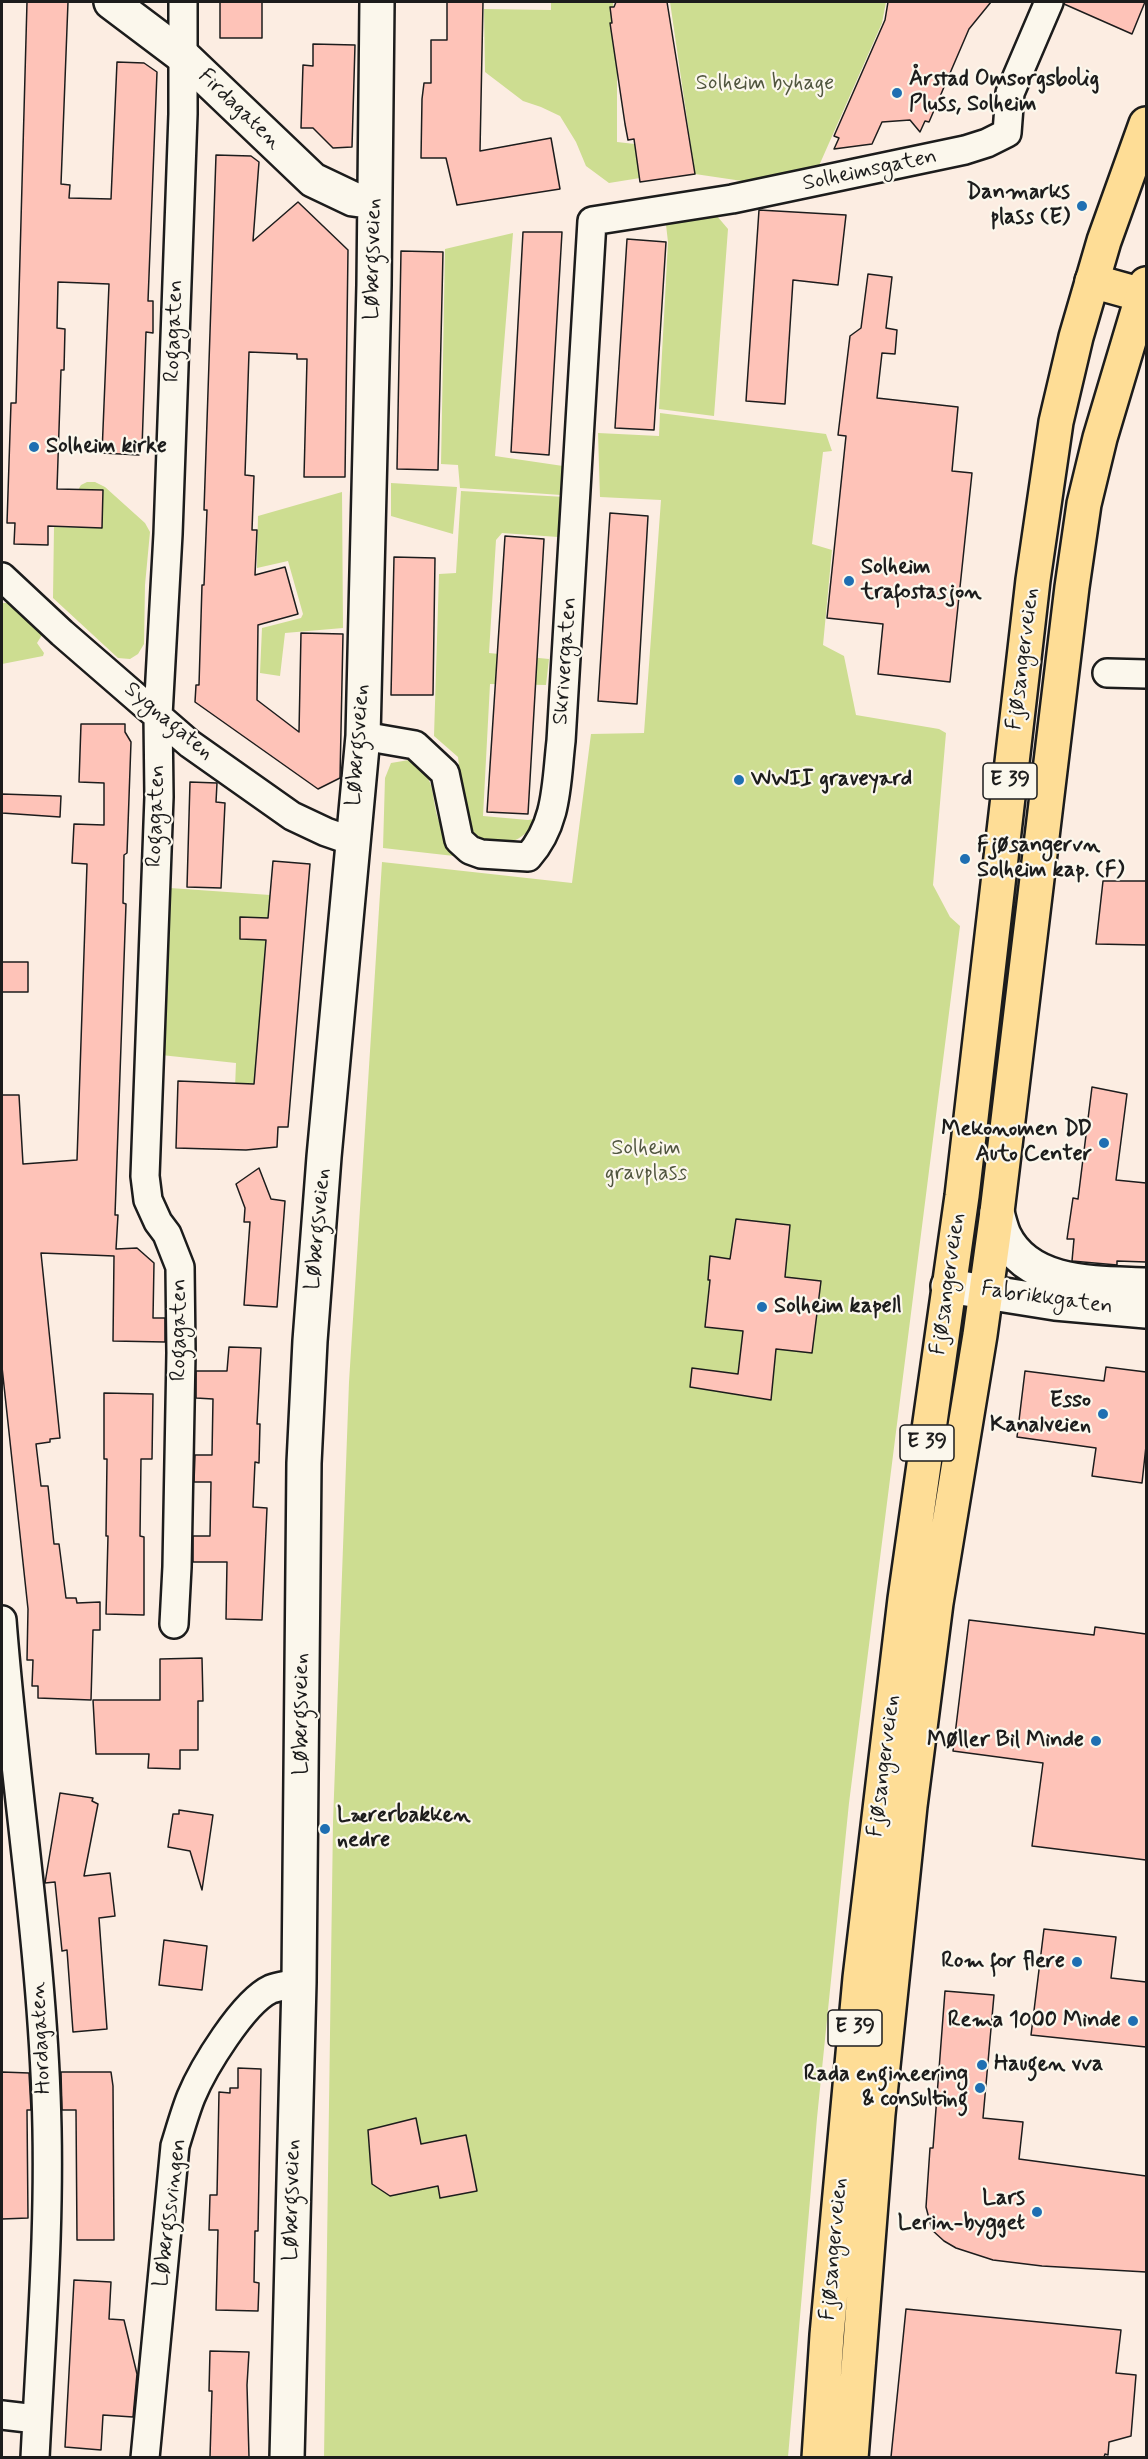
<!DOCTYPE html>
<meta charset="utf-8">
<style>
body{margin:0}
#map{position:relative;width:1148px;height:2459px;overflow:hidden;background:#fcede2;font-family:Mynerve,sans-serif}
canvas{display:block}
.frame{position:absolute;inset:0;border:3px solid #1c1c1c;pointer-events:none}
</style>
<div id="map">
<canvas width="1148" height="2459"></canvas>
<div class="frame"></div>
</div>
<script>
const ctx = document.querySelector('canvas').getContext('2d');
ctx.lineJoin = 'round';
function paint(path, color) {
  ctx.fillStyle = color;
  ctx.fill(path, 'evenodd');
}
function stroke(path, color, width, dash) {
  ctx.strokeStyle = color;
  ctx.lineWidth = width;
  ctx.lineCap = dash ? 'butt' : 'round';
  ctx.setLineDash(dash || []);
  ctx.stroke(path);
}
function label(font, color, halo, rows, align = 'center') {
  ctx.font = font + ' Mynerve,sans-serif';
  ctx.lineWidth = 4.5;
  ctx.setLineDash([]);
  ctx.textBaseline = 'middle';
  ctx.strokeStyle = halo;
  ctx.fillStyle = color;
  for (const [text, x, y, turn = 0] of rows) {
    ctx.save();
    ctx.translate(x, y);
    ctx.rotate((+turn || 0) * Math.PI / 180);
    ctx.textAlign = isNaN(turn) ? turn : align;
    if (halo) ctx.strokeText(text, 0, 0);
    ctx.fillText(text, 0, 0);
    ctx.restore();
  }
}
paint(new Path2D(`
 M551,2H613L617,73V142L635,144L640,178L609,183L586,166L576,142L560,116L541,107L523,101L485,72L484,9L551,10Z
 M670,2H886L882,23L818,168L749,182L695,174Z
 M711,209L728,229L714,416L659,409L668,242L665,216Z
 M513,233L495,456L563,466L561,495L460,488L458,465L441,464L445,249Z
 M660,413L826,434L832,451L823,452L812,544L832,550L823,645L844,656L856,715L939,729L946,733L933,885L950,917L960,926L849,1803L817,2118L788,2457L324,2458L333,1822L349,1382L382,862L572,883L591,734L644,733L661,500L600,497L598,433L659,436Z
 M87,482H95L105,487L145,523L150,532L145,585L144,644L138,654L130,659L118,658L53,598L54,527L101,528L78,490L81,485Z
 M391,483L457,487L453,534L391,516Z
 M461,491L565,497L562,502L558,537L502,533L496,540L489,653L549,659L546,685L490,684L483,816L528,820L540,818C518,844 512,845 478,841L466,827L458,757L434,736L439,574L456,573Z
 M342,492L343,628L285,633L280,676L260,673L262,628L301,618L303,614L288,561L257,568L258,516Z
 M2,603H8L42,635L37,643L44,653L43,656L2,664Z
 M409,760C441,780 428,797 441,826C446,837 456,847 463,857L383,848L385,778L391,763Z
 M170,888L270,895L254,1090L235,1088L236,1063L161,1055L165,951Z`), '#cddd91');
const building = new Path2D(`
 M27,2H68L61,184L70,185L69,198L111,199L117,62L144,63L157,72L148,301H153V333L146,332L142,448L139,447V455L102,453L109,284L58,282L57,328L65,329L64,370H61L57,489L103,490L102,528L48,526V545L14,544L15,523H7L11,403H16Z
 M220,2H262V38H220Z
 M447,2H483L480,151L551,138L560,189L457,205L446,158H421L422,99L424,83H431V40H447Z
 M616,2H667L695,174L640,182L634,139L628,140L625,124L610,23H612L610,7H614Z
 M888,2H991L969,29L929,122L925,121L920,132L910,120L882,122L872,144L834,149L839,138L834,136L885,20Z
 M1065,2H1145L1132,34L1064,4Z
 M313,44L355,45L352,147L333,148L313,128H301L303,65L313,66Z
 M216,155L251,156L259,162L253,241L298,202L348,250L345,477H304L307,359H297V354L249,352L245,475L254,476L252,530H257L255,575L285,567L298,614L258,625L257,700L299,732L301,633L343,634L340,778L318,789L195,702L196,685H199L202,585H204L207,510H204Z
 M759,210L846,215L838,285L793,280L785,404L746,401Z
 M523,232H562L549,455L511,452Z
 M627,239L666,242L654,430L615,428Z
 M401,251L443,252L438,470L397,469Z
 M868,274L892,277L886,328L897,330L895,354L882,353L877,398L958,407L952,471L972,473L950,682L878,674L883,624L827,618L846,436L838,435L850,336L861,328Z
 M610,513L648,516L637,704L598,701Z
 M505,536L544,539L528,814L487,812Z
 M394,557L435,558L433,695H391Z
 M81,724H125V732L131,742L127,853L124,855L123,903L126,904L115,1215H118L116,1249L137,1248L154,1263L153,1318H165V1342L113,1341L114,1256L41,1253L60,1438L50,1439V1442L36,1444L41,1486H48L54,1544H59L66,1598H76L77,1603L100,1602V1630H93L91,1700L38,1698V1686H32L33,1660H27L28,1609L2,1367V1095H19L23,1164L77,1160L87,864L72,863L74,824L104,825V783L79,782Z
 M190,782L217,783L216,802L225,803L221,888L187,887Z
 M2,794L61,796L60,817L2,813Z
 M273,861L310,864L288,1127H278L277,1147L246,1150L176,1148L178,1081L254,1084L266,940L240,939V917L268,918Z
 M1103,881H1146V945L1096,944Z
 M2,962H28V992H2Z
 M1092,1087L1127,1094L1116,1180L1146,1183V1262L1117,1261V1265L1072,1261L1074,1239H1067L1073,1198L1078,1199Z
 M259,1168L271,1199L285,1201L277,1307L244,1305L250,1222H244L245,1208L236,1184Z
 M736,1219L790,1225L785,1277L821,1281L812,1353L776,1349L771,1400L690,1387L692,1368L738,1374L743,1331L705,1327L710,1280H708L710,1256L730,1259Z
 M229,1347L261,1348L257,1424H260L259,1463L255,1462L253,1507L267,1508L262,1620L226,1619L227,1562H193V1536H210L211,1482H194L195,1455H212L213,1399L196,1398V1371H227Z
 M1106,1367L1146,1372V1446L1142,1483L1092,1476L1096,1448L1017,1437L1025,1371L1104,1381Z
 M104,1393L153,1394L152,1459H141L140,1536L144,1537V1615L106,1614L108,1536H106L107,1459H104Z
 M969,1620L1094,1635L1095,1627L1146,1634V1860L1032,1846L1043,1763L953,1751Z
 M202,1658L203,1701H198V1750H180V1769L148,1768L149,1754H96L93,1700H160V1659Z
 M60,1793L93,1798L92,1801L98,1804L84,1876L110,1873L115,1916L99,1918L107,2029L73,2032L67,1950L62,1951L55,1882L45,1883Z
 M179,1810L213,1815L202,1890L190,1851L168,1847L173,1814H179Z
 M1044,1929L1116,1937L1111,1978L1146,1982V2047L1031,2035Z
 M164,1940L207,1946L202,1990L159,1985Z
 M945,1991L994,1995L983,2118L1023,2122L1019,2159L1146,2176V2272L1042,2266L993,2260L956,2248L944,2241L932,2230L926,2207L930,2148H933Z
 M238,2068L261,2069L258,2231H255L254,2282L259,2283L258,2311L216,2310L218,2230H209L210,2195H217L219,2092L230,2093V2088H238Z
 M2,2072L29,2073L31,2110H27L28,2218L2,2219Z
 M61,2072H111L113,2086L114,2240H77L76,2110H62Z
 M416,2118L421,2144L466,2135L477,2191L440,2198L438,2186L390,2196L372,2184L368,2130Z
 M74,2280L111,2282L109,2319L124,2320L137,2374L133,2417L103,2415L101,2450L65,2447Z
 M906,2309L1121,2330L1116,2373L1136,2375L1131,2436L1109,2442L1108,2455L1105,2454L1104,2457H891Z
 M210,2351L249,2352L247,2385L249,2457H210L212,2391H209Z`);
paint(building, '#fec3b8');
stroke(building, '#1c1c1c', 1.5);
const minor = new Path2D(`
 M2,577L62,633L190,744L292,816L326,832L352,841
 M1107,673L1146,674
 M363,736L415,745L445,773L459,840L470,850L481,854L528,857C558,823 556,784 561,741L592,221L732,199L965,150L987,143L1007,133L1010,93L1049,2
 M2,1620C14,1778 40,1935 46,2095C51,2216 41,2337 35,2458
 M174,1624L177,1567L181,1353L180,1267L167,1234L158,1222L148,1200L145,1176L159,797L158,715L168,534L183,114V2
 M2,2415L36,2419
 M145,2458L175,2146C180,2130 185,2112 191,2097C203,2068 243,2002 271,1989C280,1986 290,1985 299,1982`);
const tertiary = new Path2D(`
 M111,2L184,57L313,180L353,199L374,202
 M287,2458L299,1982L304,1463L310,1341L324,1157L363,736L374,285L377,2`);
const secondary = new Path2D(`
 M997,1212C999,1220 1001,1228 1004,1235C1029,1287 1098,1283 1146,1285
 M948,1286L1055,1303L1146,1311`);
const primary = new Path2D(`
 M1092,281L1146,296`);
const trunk = new Path2D(`
 M819,2458L827,2335L860,1978L905,1599L962,1196L1033,580L1056,422L1076,337L1104,241L1146,124
 M851,2458L878,2114L910,1806L936,1603L980,1335L997,1212L1072,587L1084,504L1100,438L1146,284`);
stroke(minor, '#1c1c1c', 32);
stroke(tertiary, '#1c1c1c', 38);
stroke(secondary, '#1c1c1c', 38);
stroke(primary, '#1c1c1c', 38);
stroke(trunk, '#1c1c1c', 38);
stroke(minor, '#fbf7ec', 27);
stroke(tertiary, '#fbf7ec', 33);
stroke(secondary, '#fbf7ec', 33);
stroke(primary, '#fedd96', 33);
stroke(trunk, '#fedd96', 33);
for (const [x, y, r, color] of [
 [897,93,6,"#1f6fb2"],
 [1082,206,6,"#1f6fb2"],
 [34,447,6,"#1f6fb2"],
 [849,581,6,"#1f6fb2"],
 [739,780,6,"#1f6fb2"],
 [965,859,6,"#1f6fb2"],
 [1104,1143,6,"#1f6fb2"],
 [762,1307,6,"#1f6fb2"],
 [1103,1414,6,"#1f6fb2"],
 [1096,1741,6,"#1f6fb2"],
 [325,1829,6,"#1f6fb2"],
 [1077,1962,6,"#1f6fb2"],
 [1133,2021,6,"#1f6fb2"],
 [982,2065,6,"#1f6fb2"],
 [980,2088,6,"#1f6fb2"],
 [1037,2212,6,"#1f6fb2"]
]) {
  const dot = new Path2D();
  dot.arc(x, y, r, 0, 2 * Math.PI);
  ctx.fillStyle = color;
  ctx.fill(dot);
  stroke(dot, '#fbf7ec', 2);
}
for (const [x, y, w] of [
 [1010,781,54],
 [927,1443,54],
 [855,2028,54]
]) {
  const box = new Path2D();
  box.roundRect(x - w / 2, y - 18, w, 36, 4.5);
  ctx.fillStyle = '#fbf7ec';
  ctx.fill(box);
  stroke(box, '#1c1c1c', 1.5);
}
label('bold 21px', '#1c1c1c', null, [
 ["E 39",1010,781],
 ["E 39",927,1443],
 ["E 39",855,2028]
]);
label('bold 22px', '#1c1c1c', '#fbf7ec', [
 ["Årstad Omsorgsbolig",909,80],
 ["Pluss, Solheim",909,105],
 ["Danmarks",1070,193,"right"],
 ["plass (E)",1070,218,"right"],
 ["Solheim kirke",46,447],
 ["Solheim",861,568],
 ["trafostasjon",861,593],
 ["WWII graveyard",751,780],
 ["Fjøsangervn",977,846],
 ["Solheim kap. (F)",977,871],
 ["Mekonomen DD",1092,1130,"right"],
 ["Auto Center",1092,1155,"right"],
 ["Solheim kapell",774,1307],
 ["Esso",1091,1401,"right"],
 ["Kanalveien",1091,1426,"right"],
 ["Møller Bil Minde",1084,1741,"right"],
 ["Lærerbakken",337,1816],
 ["nedre",337,1841],
 ["Rom for flere",1065,1962,"right"],
 ["Rema 1000 Minde",1121,2021,"right"],
 ["Haugen vva",994,2065],
 ["Rada engineering",968,2075,"right"],
 ["& consulting",968,2100,"right"],
 ["Lars",1025,2199,"right"],
 ["Lerin-bygget",1025,2224,"right"]
], 'left');
label('22px', '#51563f', '#fbf7ec', [
 ["Solheim byhage",765,84],
 ["Solheim",646,1149],
 ["gravplass",646,1174]
]);
label('22px', '#1c1c1c', '#fbf7ec', [
 ["Firdagaten",239,110,44],
 ["Solheimsgaten",870,171,-12],
 ["Løbergsveien",374,259,-89],
 ["Rogagaten",175,331,-88],
 ["Fjøsangerveien",1024,659,-83],
 ["Skrivergaten",566,661,-86],
 ["Sygnagaten",168,722,40],
 ["Løbergsveien",359,745,-86],
 ["Rogagaten",157,816,-88],
 ["Løbergsveien",319,1229,-85],
 ["Fjøsangerveien",949,1284,-82],
 ["Fabrikkgaten",1047,1299,8],
 ["Rogagaten",180,1330,-90],
 ["Løbergsveien",302,1714,-90],
 ["Fjøsangerveien",885,1766,-83],
 ["Hordagaten",42,2038,-93],
 ["Løbergsveien",293,2200,-89],
 ["Løbergssvingen",171,2213,-83],
 ["Fjøsangerveien",835,2249,-85]
]);
</script>
